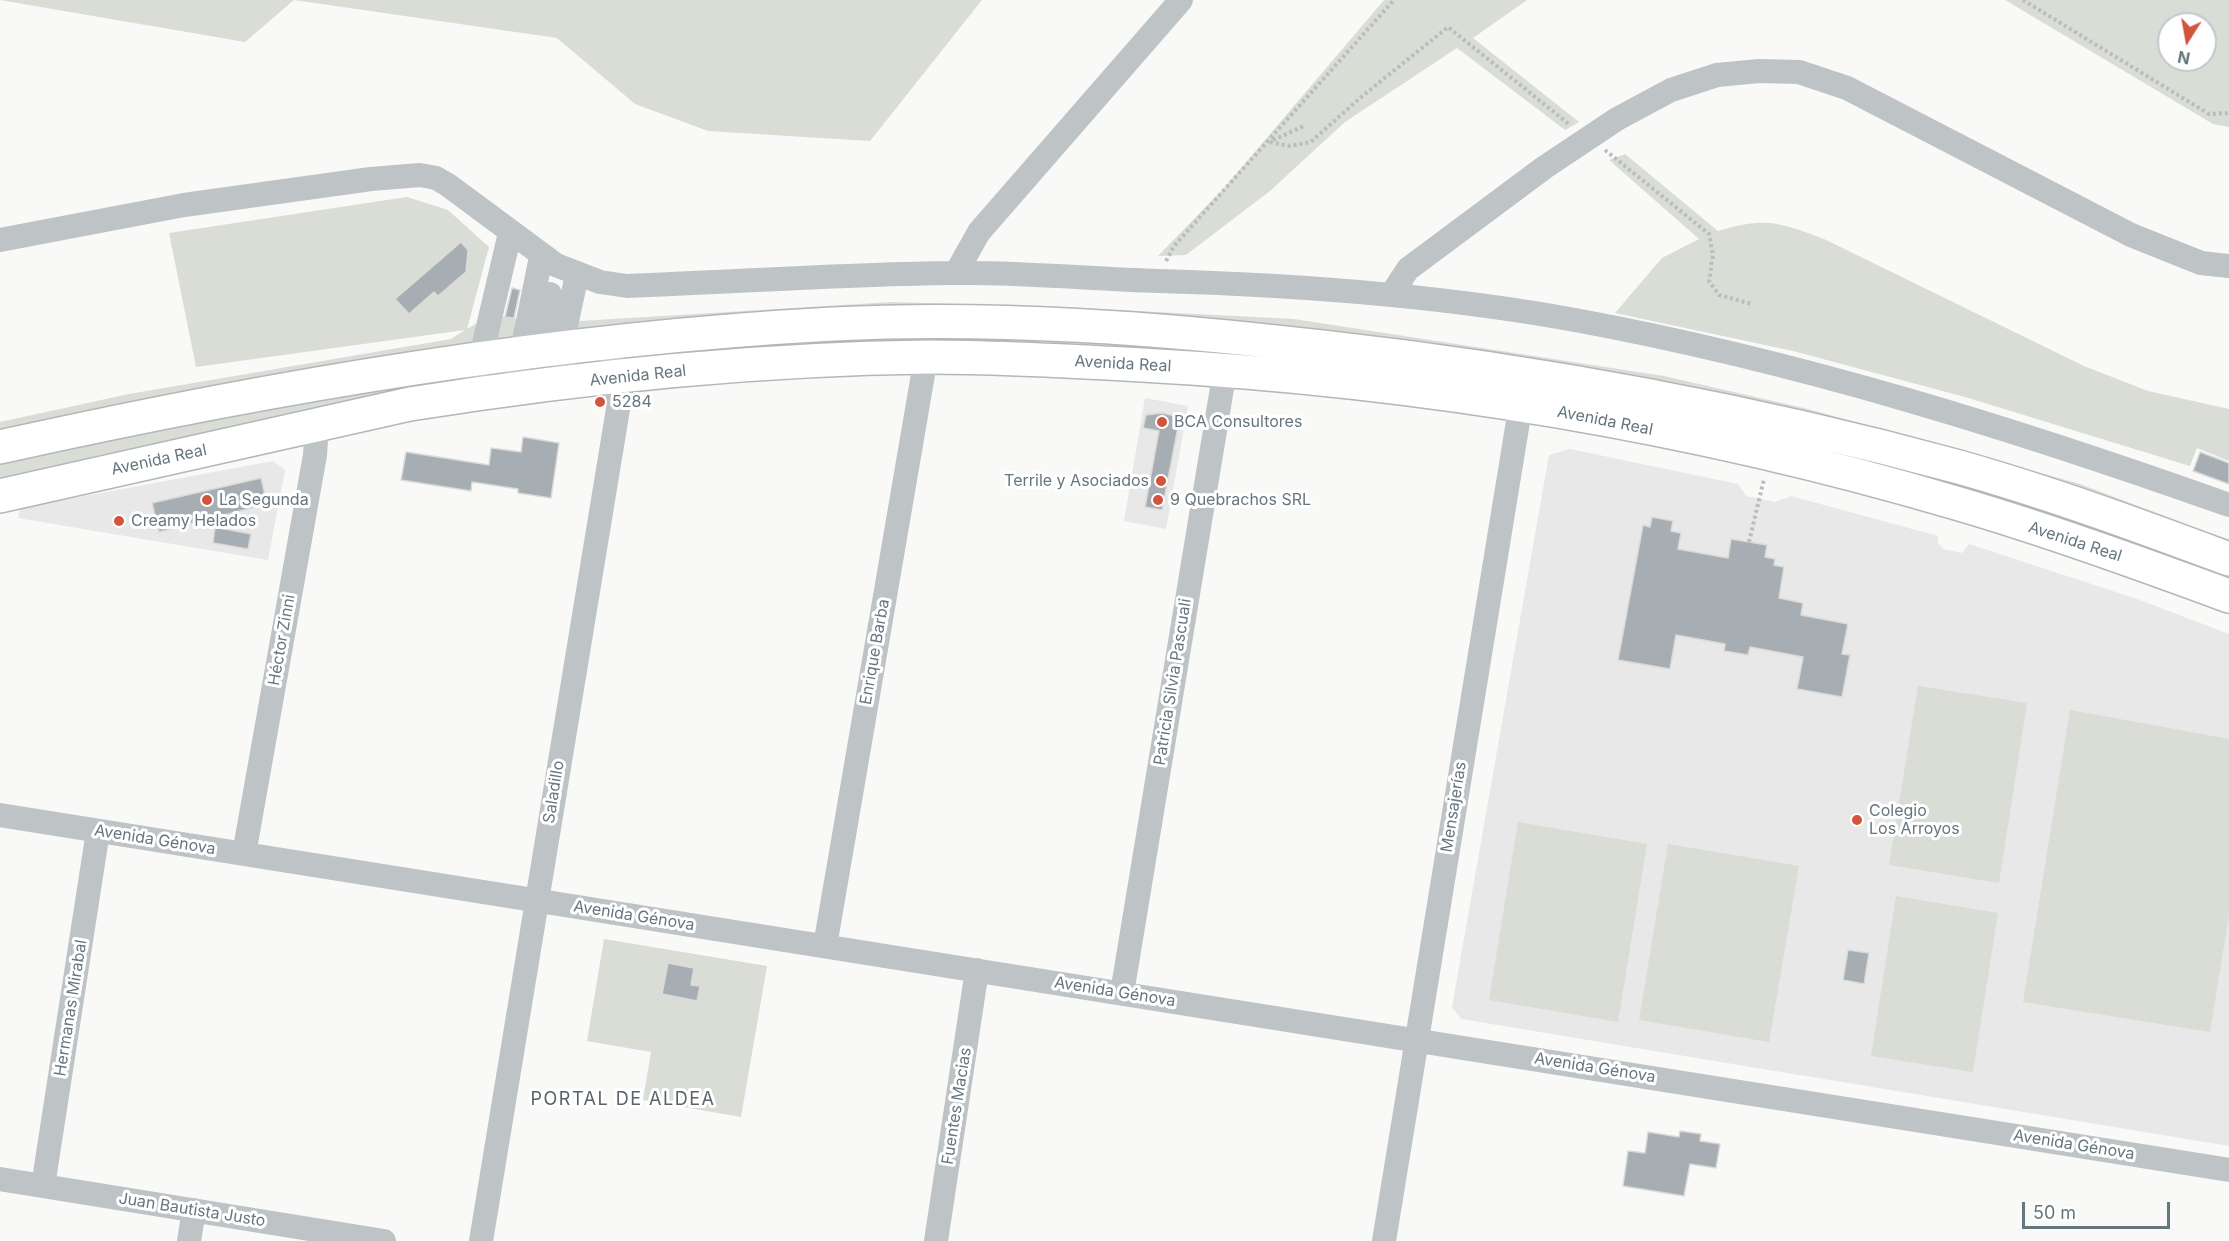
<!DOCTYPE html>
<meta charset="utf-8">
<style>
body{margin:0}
#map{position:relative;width:2229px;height:1241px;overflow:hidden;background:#f9f9f7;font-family:Inter,sans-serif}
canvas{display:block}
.north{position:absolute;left:2157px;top:12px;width:60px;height:60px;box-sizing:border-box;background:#fff;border:2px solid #c2c8cb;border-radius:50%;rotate:191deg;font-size:16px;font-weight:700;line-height:24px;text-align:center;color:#66767e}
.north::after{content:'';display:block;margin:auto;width:21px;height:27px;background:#d2543e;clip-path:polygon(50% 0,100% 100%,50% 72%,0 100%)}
.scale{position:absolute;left:2022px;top:1202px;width:148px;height:27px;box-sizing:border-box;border:3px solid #66767e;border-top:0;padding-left:8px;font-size:18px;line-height:21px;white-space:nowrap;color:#66767e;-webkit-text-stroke:4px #fff;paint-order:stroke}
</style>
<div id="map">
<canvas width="2229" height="1241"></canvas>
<div class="north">N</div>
<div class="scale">50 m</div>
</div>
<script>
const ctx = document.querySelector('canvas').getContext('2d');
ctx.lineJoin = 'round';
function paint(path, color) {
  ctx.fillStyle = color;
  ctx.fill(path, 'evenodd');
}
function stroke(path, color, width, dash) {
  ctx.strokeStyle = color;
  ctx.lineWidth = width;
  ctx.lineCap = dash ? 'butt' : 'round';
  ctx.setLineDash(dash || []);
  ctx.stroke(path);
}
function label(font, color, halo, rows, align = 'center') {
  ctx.font = font + ' Inter,sans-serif';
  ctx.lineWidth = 6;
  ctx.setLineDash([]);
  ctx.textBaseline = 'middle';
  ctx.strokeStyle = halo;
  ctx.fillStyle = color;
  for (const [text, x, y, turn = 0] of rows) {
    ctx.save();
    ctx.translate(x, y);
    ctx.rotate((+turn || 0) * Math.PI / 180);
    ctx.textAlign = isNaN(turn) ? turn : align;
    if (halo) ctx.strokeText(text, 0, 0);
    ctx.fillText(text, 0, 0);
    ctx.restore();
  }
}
paint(new Path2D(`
 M1145,398L1188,406L1166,529L1124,521Z
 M1570,449L1738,484L1746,496L1775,502L1791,496L1938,536V542L1943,549L1962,553L1969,544L2137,599L2229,634V1146L1461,1019L1452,1007L1549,455Z
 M273,461L285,470L268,560L18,518L20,508Z`), '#e7e8e7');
paint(new Path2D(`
 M0,0H982L870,141L708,131L635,104L557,38L294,0L245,42Z
 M1384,0H1527L1473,38L1579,122L1565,130L1457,48L1345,122L1270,191L1186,255L1158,256L1225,187Z
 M2005,0H2229V127L2213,124ZM2169,24H2205V60H2169Z
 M1625,154L1718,231C1767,217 1777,222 1824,239L2084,366L2148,391L2229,409V461L2197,448L2190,466L1965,397L1793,351L1615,313L1662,258L1699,239L1609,160Z
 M407,197L448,210L489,247L467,329L481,321L502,316L525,320L541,315L581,321L891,302L1060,307L1294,319L1664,376L1808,409L2077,483L2229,540V559L1963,469L1248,338L687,334L0,447V422L129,394L451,339L465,330L196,367L169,233Z
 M455,375L456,386L0,488V456Z
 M1918,686L2027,703L1999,883L1889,865Z
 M2070,710L2229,739V915L2210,1032L2023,1002Z
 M1518,822L1647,844L1618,1022L1489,1000Z
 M1668,844L1799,866L1769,1042L1639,1020Z
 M1896,896L1998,913L1973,1072L1871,1056Z
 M604,939L767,966L741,1117L643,1100L651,1052L587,1041Z`), '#d9ddd6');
const building = new Path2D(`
 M461,242L468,250L466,272L438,296L434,292L409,314L395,299Z
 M512,288L520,290L514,318L505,317Z
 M1162,413L1180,417L1162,510L1145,507L1159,431L1143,428L1146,415Z
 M523,437L559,443L551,498L518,493V489L472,482L471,491L401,480L406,452L489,465L491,448L521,452Z
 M2200,452L2229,463V484L2193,471Z
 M261,478L267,504L159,532L152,503Z
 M1652,517L1673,521L1671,531L1681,533L1678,549L1728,558L1731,539L1767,545L1765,557L1775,559L1774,565L1784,567L1779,598L1803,603L1801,615L1848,624L1842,654L1850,655L1842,697L1797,689L1803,657L1750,647L1748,655L1724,651L1725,644L1676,635L1670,669L1618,660L1643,525L1650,527Z
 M215,527L251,534L248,549L213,543Z
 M1848,950L1869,953L1864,984L1843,980Z
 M668,963L694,968L691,985L700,986L697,1001L662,994Z
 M1680,1131L1701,1134L1700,1141L1720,1144L1716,1168L1690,1164L1684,1196L1623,1186L1628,1151L1645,1153L1648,1132L1679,1137Z`);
paint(building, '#a6aeb3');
stroke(building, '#dbdad9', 1.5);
const secondary = new Path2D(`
 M0,447C274,386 552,339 833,324C996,316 1160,328 1322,347C1537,371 1750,410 1959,467C2051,493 2140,526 2229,559
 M0,496L410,404C580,377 755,359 928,357C999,357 1071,361 1142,365C1417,380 1692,425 1956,503C2048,530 2139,563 2229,596`);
stroke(secondary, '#b1b7bb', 36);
stroke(new Path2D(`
 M2023,0L2209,114L2229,113
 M1273,140L1304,126
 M1270,142L1290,146L1311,142L1360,98L1448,27L1570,125
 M1605,150L1709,234L1713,255L1709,281L1719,295L1752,304
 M1166,261L1174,246L1394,0
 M1749,542L1764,479`), '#b9bdbe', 4, [3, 3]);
stroke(new Path2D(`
 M0,240L184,205L371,179L420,175L436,178L448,185L556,265L600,282L627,286C736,282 845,274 954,273C1023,272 1091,279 1159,281C1298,285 1438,295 1575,320C1798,361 2015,429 2229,505
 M956,273L979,232L1181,0
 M550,294C545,322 540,327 561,348
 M1391,295L1408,269L1545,167L1617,119L1671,90L1717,75L1759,71L1799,72L1847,88L2131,235L2201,263L2229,266
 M564,364L561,348L577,275
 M520,389L517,375L541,257
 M477,394L475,382L510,233
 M0,815L2229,1170
 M244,854L315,455L317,426
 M825,946L926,357
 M1122,993L1225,370
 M0,1179L384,1241
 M43,1186L98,831
 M189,1241L194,1210
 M481,1241L619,403L608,343
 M936,1241L977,970
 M1384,1241L1523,391`), '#bec3c6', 24);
stroke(secondary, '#fff', 33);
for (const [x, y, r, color] of [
 [600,402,6,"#d2543e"],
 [1162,422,6,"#d2543e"],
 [1161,481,6,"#d2543e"],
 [207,500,6,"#d2543e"],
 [1158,500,6,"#d2543e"],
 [119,521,6,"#d2543e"],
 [1857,820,6,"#d2543e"]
]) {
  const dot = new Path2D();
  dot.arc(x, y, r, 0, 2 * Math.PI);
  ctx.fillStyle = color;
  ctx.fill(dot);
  stroke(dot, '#fff', 2);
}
label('16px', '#66767e', '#fff', [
 ["Avenida Real",1123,364,3],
 ["Avenida Real",638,376,-6],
 ["Avenida Real",1605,421,11],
 ["Avenida Real",159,460,-12],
 ["Avenida Real",2075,542,18],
 ["Héctor Zinni",282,640,-80],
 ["Enrique Barba",875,652,-80],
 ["Patricia Silvia Pascuali",1173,682,-81],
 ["Saladillo",554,792,-81],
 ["Mensajerías",1454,807,-81],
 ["Avenida Génova",155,840,9],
 ["Avenida Génova",634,916,9],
 ["Avenida Génova",1115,992,9],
 ["Hermanas Mirabal",71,1008,-81],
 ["Avenida Génova",1595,1068,9],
 ["Fuentes Macias",957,1106,-81],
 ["Avenida Génova",2074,1145,9],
 ["Juan Bautista Justo",192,1210,9]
]);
label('16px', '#66767e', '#fff', [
 ["5284",612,402],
 ["BCA Consultores",1174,422],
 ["Terrile y Asociados",1149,481,"right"],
 ["La Segunda",219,500],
 ["9 Quebrachos SRL",1170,500],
 ["Creamy Helados",131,521],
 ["Colegio",1869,811],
 ["Los Arroyos",1869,829]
], 'left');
ctx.letterSpacing = '1.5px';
label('18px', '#58646a', '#fff', [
 ["PORTAL DE ALDEA",623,1100]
]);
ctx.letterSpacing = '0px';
</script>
